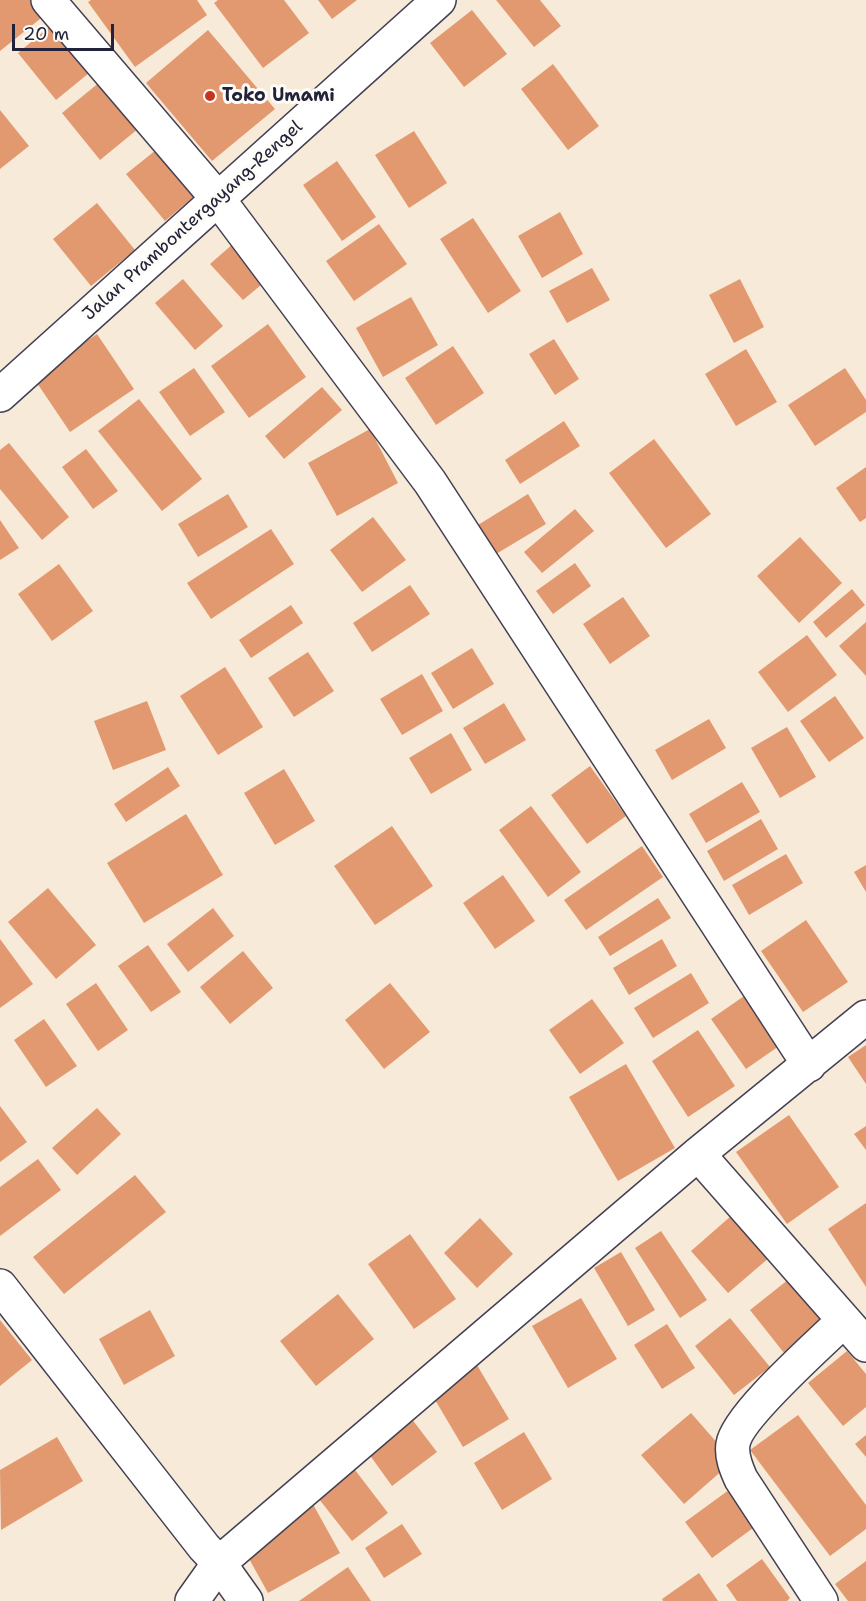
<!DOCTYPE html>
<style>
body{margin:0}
#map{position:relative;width:866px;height:1601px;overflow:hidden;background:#f8ead8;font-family:"Shantell Sans",sans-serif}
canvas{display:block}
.scale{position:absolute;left:12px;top:24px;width:102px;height:27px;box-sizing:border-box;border:3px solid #22223b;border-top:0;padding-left:8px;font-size:18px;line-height:21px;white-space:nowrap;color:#22223b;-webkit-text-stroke:4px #fdfcf7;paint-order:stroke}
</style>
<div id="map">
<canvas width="866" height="1601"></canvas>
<div class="scale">20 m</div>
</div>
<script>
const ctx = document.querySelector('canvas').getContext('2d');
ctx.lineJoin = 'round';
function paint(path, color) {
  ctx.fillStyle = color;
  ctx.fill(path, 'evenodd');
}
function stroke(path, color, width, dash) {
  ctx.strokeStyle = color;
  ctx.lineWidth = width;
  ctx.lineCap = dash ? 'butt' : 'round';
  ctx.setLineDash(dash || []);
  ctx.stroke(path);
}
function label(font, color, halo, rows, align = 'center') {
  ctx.font = font + ' "Shantell Sans",sans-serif';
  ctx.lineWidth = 6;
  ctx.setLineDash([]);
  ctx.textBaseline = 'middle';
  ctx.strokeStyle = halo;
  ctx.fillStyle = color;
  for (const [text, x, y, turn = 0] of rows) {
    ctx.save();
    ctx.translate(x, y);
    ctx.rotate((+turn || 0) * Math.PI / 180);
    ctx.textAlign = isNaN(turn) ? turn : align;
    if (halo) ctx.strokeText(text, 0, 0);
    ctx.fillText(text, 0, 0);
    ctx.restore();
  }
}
paint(new Path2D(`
 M0,0H33L45,15L0,51Z
 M91,0H197L207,15L135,67L88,2Z
 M218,0H284L309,33L263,68L214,3Z
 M318,0H357L332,19Z
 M496,0H540L561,26L534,47Z
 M472,10L507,54L464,87L430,43Z
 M61,17L100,64L56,100L18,53Z
 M208,30L275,109L212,161L146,83Z
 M553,64L599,126L568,150L521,89Z
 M106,77L144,124L100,160L62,113Z
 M0,110L29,146L0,169Z
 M414,131L447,183L409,208L375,155Z
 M171,138L208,185L165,221L126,174Z
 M337,161L376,217L342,241L303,185Z
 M97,203L135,250L91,286L53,239Z
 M560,212L583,254L542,278L518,236Z
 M473,218L521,291L488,313L440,239Z
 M379,224L407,264L354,301L326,261Z
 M234,243L267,280L243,300L210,264Z
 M592,268L610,300L567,323L549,291Z
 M183,279L223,326L195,350L155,303Z
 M740,279L764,327L734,343L709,295Z
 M411,297L438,345L383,377L356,328Z
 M268,324L306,377L249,418L211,366Z
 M97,334L134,389L70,432L33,377Z
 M554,339L579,379L555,395L529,354Z
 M453,346L484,393L436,425L405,378Z
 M746,349L777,402L736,426L705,374Z
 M194,368L225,412L190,436L159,392Z
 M845,368L866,400V412L815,446L788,405Z
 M322,387L342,410L284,459L265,436Z
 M139,399L202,479L162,511L98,431Z
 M564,421L580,446L520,484L505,460Z
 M370,429L398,483L337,516L308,463Z
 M654,439L711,514L666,548L609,473Z
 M9,443L69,517L42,540L0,489V450Z
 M86,449L118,491L93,509L62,467Z
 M866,467V518L860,522L836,488Z
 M228,494L248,527L198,557L178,524Z
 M528,494L546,524L496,554L478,525Z
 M575,509L594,531L542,573L524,552Z
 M373,517L406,560L362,592L330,550Z
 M0,520L19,548L0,560Z
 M271,529L294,564L211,619L187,583Z
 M800,537L842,583L799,623L757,576Z
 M575,563L591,586L553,614L536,591Z
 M59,564L93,611L52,641L18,594Z
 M410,585L430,614L372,652L353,623Z
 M852,589L865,605L826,638L813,622Z
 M623,597L650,636L610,664L583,624Z
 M291,605L303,623L251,658L239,640Z
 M866,622V676L839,646Z
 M807,635L837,675L788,712L758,672Z
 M472,648L494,684L453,709L431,673Z
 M308,652L334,691L294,717L268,678Z
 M225,667L263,727L218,755L180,696Z
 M422,674L443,711L402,735L380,699Z
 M835,696L864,738L829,762L800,721Z
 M147,701L166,750L113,770L94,721Z
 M504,703L526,740L485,764L463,728Z
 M709,719L726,748L672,780L655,750Z
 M787,727L816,777L780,798L751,748Z
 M451,733L472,770L431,794L409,758Z
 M590,766L626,816L587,844L551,795Z
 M168,767L180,786L126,822L114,804Z
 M284,769L315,821L275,845L244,793Z
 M742,782L760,812L706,843L689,814Z
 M531,806L581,872L548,897L499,830Z
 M186,814L223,875L144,923L107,863Z
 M761,819L778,849L724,881L707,851Z
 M392,826L433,886L375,925L334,866Z
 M642,846L663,877L586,930L564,900Z
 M786,854L803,883L749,915L732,885Z
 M866,865V892L854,872Z
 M503,875L535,921L495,949L463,903Z
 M48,888L96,945L56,979L8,922Z
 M658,898L671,918L610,956L598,937Z
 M213,908L234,936L188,972L167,944Z
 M806,920L848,982L803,1012L761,951Z
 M0,939L33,984L0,1008Z
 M662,939L677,966L629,995L613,968Z
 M148,945L181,992L151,1012L118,966Z
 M243,951L273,988L230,1024L200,987Z
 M691,973L709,1003L653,1038L634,1008Z
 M96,983L128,1030L98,1051L66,1004Z
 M390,983L430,1032L384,1069L345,1020Z
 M747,994L782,1044L746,1069L711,1019Z
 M592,999L624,1043L580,1074L549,1030Z
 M44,1019L77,1066L46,1087L14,1040Z
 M698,1030L735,1086L688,1117L652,1061Z
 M866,1045V1084L848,1057Z
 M626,1064L675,1148L618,1181L569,1097Z
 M0,1106L27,1142L0,1162Z
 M97,1108L121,1134L77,1175L52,1148Z
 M789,1115L839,1187L787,1224L736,1152Z
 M866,1126V1150L854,1134Z
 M38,1159L61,1190L0,1236V1187Z
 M135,1175L166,1212L64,1294L33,1257Z
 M866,1203V1287L828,1229Z
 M739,1209L777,1251L728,1293L691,1251Z
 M480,1218L513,1254L477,1288L444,1253Z
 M661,1231L707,1300L680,1318L635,1248Z
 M410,1234L456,1299L414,1329L368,1264Z
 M621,1252L655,1310L628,1326L594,1268Z
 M789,1279L827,1327L788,1358L750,1310Z
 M338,1294L374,1339L316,1386L280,1341Z
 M581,1298L617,1359L568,1388L532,1326Z
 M150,1310L175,1356L124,1385L99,1339Z
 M730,1318L770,1367L734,1395L695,1346Z
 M0,1320L32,1360L0,1386Z
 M667,1324L695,1368L662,1389L634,1345Z
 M847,1351L866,1374V1407L843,1426L808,1383Z
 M471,1355L509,1419L463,1447L425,1383Z
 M691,1413L733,1461L684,1504L641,1455Z
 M408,1414L437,1452L392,1486L364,1447Z
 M798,1415L866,1505V1529L830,1556L750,1450Z
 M524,1432L552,1479L502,1510L474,1463Z
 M866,1435V1457L855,1444Z
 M57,1437L83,1481L1,1530L0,1470Z
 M352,1466L388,1513L352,1541L315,1494Z
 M733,1487L760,1523L712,1558L685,1522Z
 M309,1497L340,1553L268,1593L237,1537Z
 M402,1524L422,1554L384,1578L365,1548Z
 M762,1559L790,1598L787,1601H737L726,1585Z
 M866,1561V1601H848L835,1584Z
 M348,1567L371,1601H299Z
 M699,1573L718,1601H663L662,1599Z`), '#e3996f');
const minor = new Path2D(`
 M48,0L218,199L430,482L809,1065
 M698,1154L866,1345
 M0,1286L204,1547L219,1563L246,1601
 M192,1601L219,1563L698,1154L866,1017
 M821,1601L741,1479C736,1468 731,1456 733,1444C737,1416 821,1343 844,1320`);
const tertiary = new Path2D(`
 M0,395L439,0`);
stroke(minor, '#424053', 36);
stroke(tertiary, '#424053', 36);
stroke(minor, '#fff', 33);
stroke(tertiary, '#fff', 33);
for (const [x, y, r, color] of [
 [210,96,6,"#c8321e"]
]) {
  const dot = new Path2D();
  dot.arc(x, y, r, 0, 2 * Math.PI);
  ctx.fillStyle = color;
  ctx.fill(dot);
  stroke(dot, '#fdfcf7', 2);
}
label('bold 18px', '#22223b', '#fdfcf7', [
 ["Toko Umami",222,96]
], 'left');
label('18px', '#22223b', '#fdfcf7', [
 ["Jalan Prambontergayang-Rengel",193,221,-42]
]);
</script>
